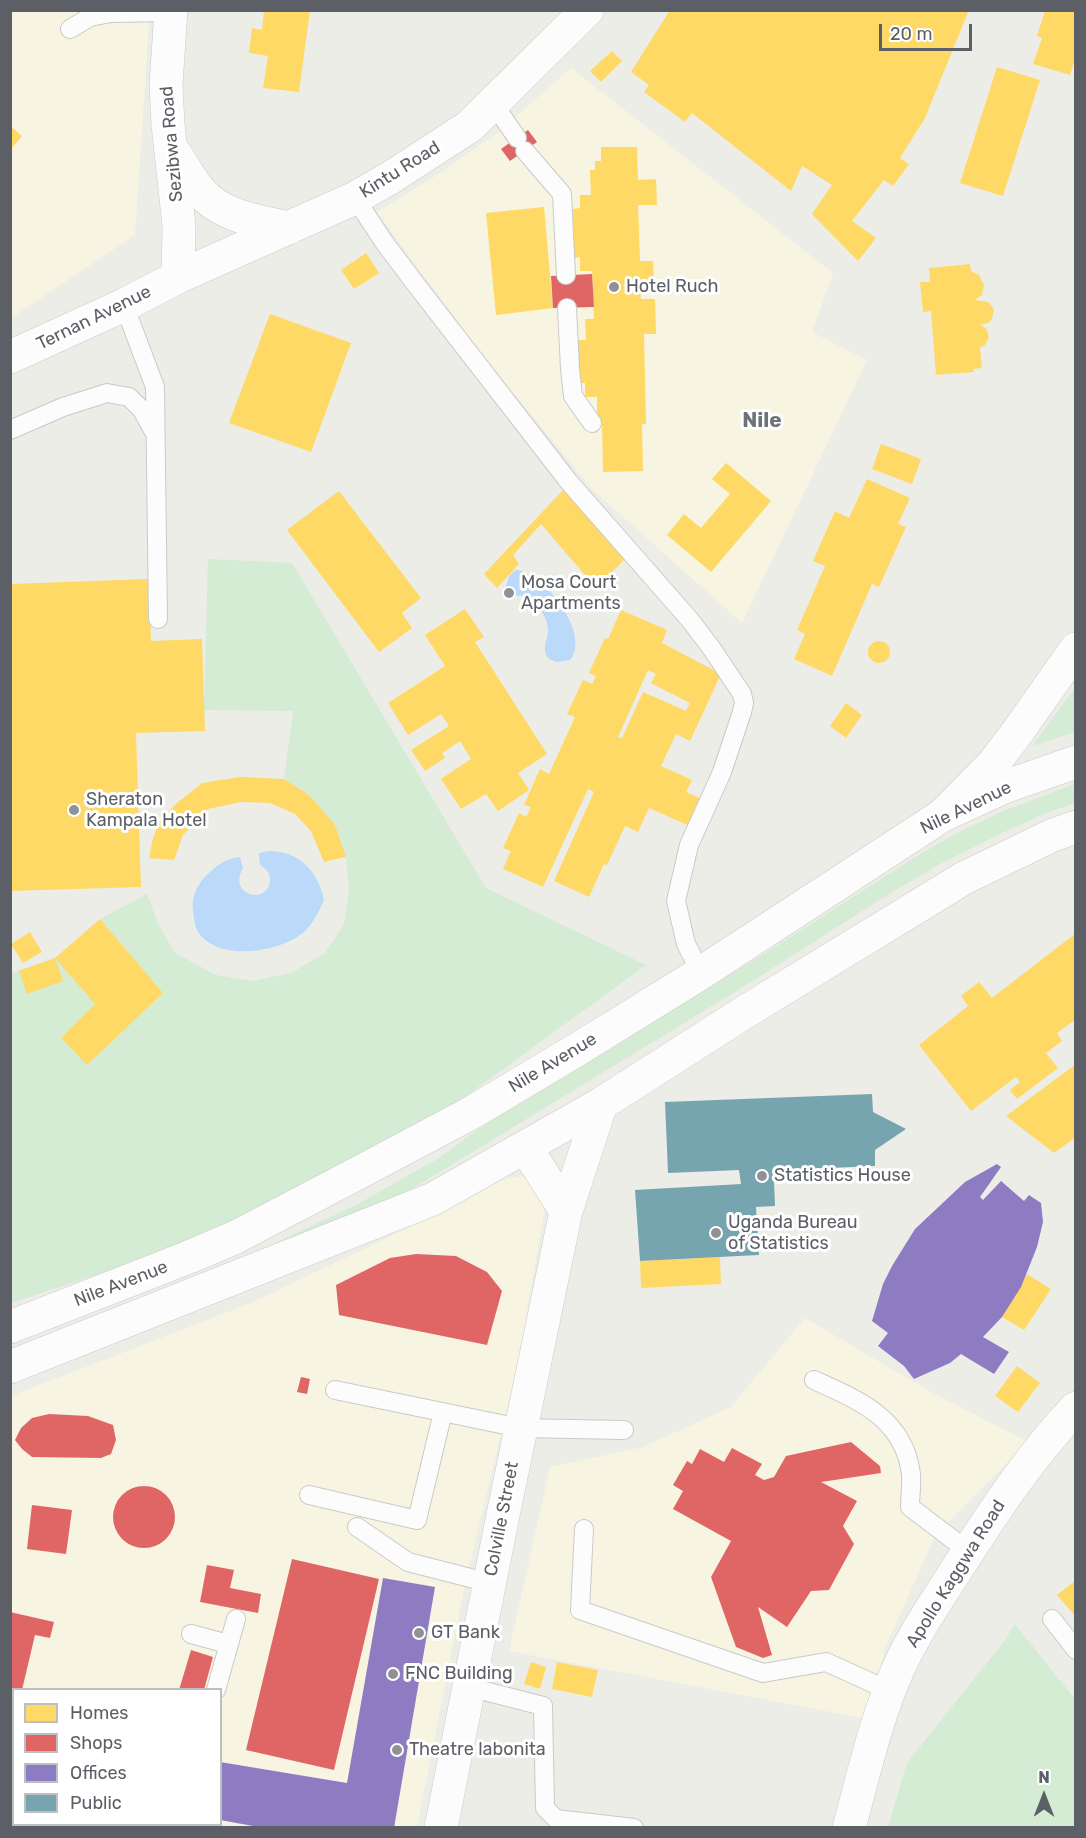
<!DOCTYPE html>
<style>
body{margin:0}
#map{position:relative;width:1086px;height:1838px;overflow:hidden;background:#edede8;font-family:Rubik,sans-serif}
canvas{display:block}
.frame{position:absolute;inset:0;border:12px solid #5c6066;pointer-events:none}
.legend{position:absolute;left:12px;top:1688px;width:210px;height:138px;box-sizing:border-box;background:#fff;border:2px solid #bebfc2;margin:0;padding:8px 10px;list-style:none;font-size:18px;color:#5c6066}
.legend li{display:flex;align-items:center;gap:12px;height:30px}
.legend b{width:30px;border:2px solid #bebfc2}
.north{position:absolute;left:1014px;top:1766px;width:60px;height:60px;-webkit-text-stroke:4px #fff;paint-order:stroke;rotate:0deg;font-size:16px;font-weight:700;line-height:24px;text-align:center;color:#5c6066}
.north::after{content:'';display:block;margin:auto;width:21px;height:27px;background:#5c6066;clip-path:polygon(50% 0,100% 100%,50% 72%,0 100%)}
.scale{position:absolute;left:879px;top:24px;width:93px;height:27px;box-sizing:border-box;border:3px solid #5c6066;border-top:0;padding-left:8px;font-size:18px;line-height:21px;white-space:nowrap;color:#5c6066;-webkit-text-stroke:4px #fff;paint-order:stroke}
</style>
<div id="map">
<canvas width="1086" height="1838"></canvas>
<div class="frame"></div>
<ul class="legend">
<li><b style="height:16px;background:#ffd966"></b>Homes</li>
<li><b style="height:16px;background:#e06666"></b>Shops</li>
<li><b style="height:16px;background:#8e7cc3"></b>Offices</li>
<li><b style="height:16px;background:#76a5af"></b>Public</li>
</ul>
<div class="north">N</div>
<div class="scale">20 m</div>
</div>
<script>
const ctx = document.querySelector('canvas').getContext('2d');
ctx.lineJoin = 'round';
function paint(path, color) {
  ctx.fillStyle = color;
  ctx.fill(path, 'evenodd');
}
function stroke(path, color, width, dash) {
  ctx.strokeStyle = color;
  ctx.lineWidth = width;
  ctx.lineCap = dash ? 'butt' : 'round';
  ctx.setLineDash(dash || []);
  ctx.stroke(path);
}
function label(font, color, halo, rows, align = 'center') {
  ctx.font = font + ' Rubik,sans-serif';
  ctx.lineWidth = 6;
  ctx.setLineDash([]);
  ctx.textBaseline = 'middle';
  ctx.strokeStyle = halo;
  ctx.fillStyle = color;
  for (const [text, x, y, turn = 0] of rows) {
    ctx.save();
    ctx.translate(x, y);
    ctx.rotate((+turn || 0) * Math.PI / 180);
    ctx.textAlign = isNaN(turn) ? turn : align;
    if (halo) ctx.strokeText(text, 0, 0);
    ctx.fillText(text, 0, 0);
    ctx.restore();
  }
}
paint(new Path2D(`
 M11,11H150L135,235L11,318Z
 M571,68L833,273L812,332L867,360L742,623L594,491L486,360L377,212L439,174L497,133Z
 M525,1176L544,1201V1212L519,1358L464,1589L417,1827L243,1828L221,1823L220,1690H14L13,1781L11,1780V1396L251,1303L387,1238L503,1179Z
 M805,1318L931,1392L1028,1442L936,1534L885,1648L868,1719L509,1651L550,1467L643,1447L731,1407Z`), '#f7f4e1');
paint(new Path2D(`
 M208,559L292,563L486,888L646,965L399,1145L181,1247L11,1303V973L55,958L95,1004L61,1038L87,1064L163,993L100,919L147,894L158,924L175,953L216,975L253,981L291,973L325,953L344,924L349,891L346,857L335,825L309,795L284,779L293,711L204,710Z
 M1075,688V732L1032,746Z
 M1075,784V803L1044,814L1000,834L940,864L881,899L743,987L379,1209L11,1364V1348L178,1286L242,1259L358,1204L439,1158L520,1099L756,959L917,856L957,833L1003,811Z
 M1015,1624L1075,1699V1827H888L907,1763L1003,1643Z`), '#d4ebd4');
paint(new Path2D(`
 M516,570C544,572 592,635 570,660L556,662L549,659C541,648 547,643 548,632C549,619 537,602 527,595C518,596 511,597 505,589L509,576Z
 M269,851C299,851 318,871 324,900C319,911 314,922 305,931C282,952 225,961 202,937C195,930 194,920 193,911C191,899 196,886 205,877C215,867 225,858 240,857L243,868C227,896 268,905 270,881C271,873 266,869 260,865L259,853Z`), '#bbd9f8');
paint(new Path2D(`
 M264,10H310L299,92L263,88L268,56L249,53L252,28L262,30Z
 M670,10H969L925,118L900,158L909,164L893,186L884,180L852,221L876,238L858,261L812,214L832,185L802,166L791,191L692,113L685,122L644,92L649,85L631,72Z
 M1045,10H1076V56L1070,75L1033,64L1042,38L1037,36Z
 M612,51L622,61L601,82L590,71Z
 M997,67L1040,80L1003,196L960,183Z
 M10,126L22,136L10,150Z
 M601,147H637L638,180L656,179L657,205H638L640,261H653L654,285H640L641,299H655L656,334H644L646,424H642L643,471L603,472L602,425H597V397H585V383H577L575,340H586L585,319H594L592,271H580V257L574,258L573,209L580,208V195H591L590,170H595V161H601Z
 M544,207L553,308L496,315L486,213Z
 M366,253L379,273L354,289L341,270Z
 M970,264L971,271L979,275L984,285L982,295L975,300L988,302L994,309L992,319L988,323L980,325L986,328L989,337L985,345L980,348L982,368L973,369L974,372L936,375L931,311L923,312L920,282H930L929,268Z
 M270,314L351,343L311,452L229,423Z
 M881,444L921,459L912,484L872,469Z
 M726,463L771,501L711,572L667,535L684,514L701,528L730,494L712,479Z
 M867,479L910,498L898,524L906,527L879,587L872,584L832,676L794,659L805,634L797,630L825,566L813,561L835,511L849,518Z
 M564,489L628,555L597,589L541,524L513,555L519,564L497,588L484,574Z
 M339,491L421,598L402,613L412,628L379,652L287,530Z
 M149,579L151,641L202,639L205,731L136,733L141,887L10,891V584Z
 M465,609L484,637L475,642L547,754L518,773L529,790L498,811L486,794L461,809L441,779L471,759L460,741L442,753L445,758L425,771L411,750L449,726L441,714L408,735L388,703L445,666L425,635Z
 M621,610L667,630L662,643L721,674L690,741L676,734L661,766L692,780L686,792L706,801L694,828L649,808L638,832L625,826L607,865L604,864L589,897L554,881L594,792L588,789L543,887L503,869L511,851L503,848L519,813L526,817L531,807L524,805L540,769L549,774L575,717L567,714L583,680L592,684L596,676L589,673L605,638L608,639ZM648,670L656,674L651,683L690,703L686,711L643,692L622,738L618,737Z
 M868 652a11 11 0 1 1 22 0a11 11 0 1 1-22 0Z
 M846,703L862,715L846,738L830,726Z
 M240,777L284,779L309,795L335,825L346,857L324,862L311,831L295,814L270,803L241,802L208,809L183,835L174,860L149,858L153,838L160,820L177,803L202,783Z
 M100,919L163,993L87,1065L61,1038L95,1004L55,958Z
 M30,932L42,952L23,963L11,944Z
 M1076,933V1019L1057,1033L1062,1041L1046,1053L1058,1068L1017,1099L1010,1090L1020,1082L1016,1077L971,1111L919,1045L968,1006L961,996L979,982L992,998Z
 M55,958L63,981L27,994L19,971Z
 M1076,1064V1137L1054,1153L1006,1116Z
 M720,1257L721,1284L641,1288L640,1261Z
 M1027,1274L1051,1289L1024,1330L1002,1317Z
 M1017,1366L1040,1383L1018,1412L995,1396Z
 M1076,1580V1617L1057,1595Z
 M531,1662L546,1667L540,1689L524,1684Z
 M557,1662L598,1670L592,1697L552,1689Z`), '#ffd966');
paint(new Path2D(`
 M528,130L537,142L510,161L501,149Z
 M592,274L594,307L553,308L551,276Z
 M416,1254L456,1256L487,1272L502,1291L487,1345L339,1315L336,1285L390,1258Z
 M301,1377L310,1379L307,1394L297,1392Z
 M49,1414L88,1416L113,1425L116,1440L111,1454L101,1458L32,1457L22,1449L15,1440L21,1428L32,1418Z
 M851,1442L880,1466L881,1473L821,1482L857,1501L843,1526L854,1544L829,1590L811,1591L787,1627L758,1607L772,1655L763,1658L736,1647L711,1577L731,1541L673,1509L683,1491L673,1485L687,1461L692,1464L700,1449L724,1462L732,1448L762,1464L755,1475L764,1480L774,1477L786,1456Z
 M113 1517a31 31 0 1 1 62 0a31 31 0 1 1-62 0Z
 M32,1505L72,1510L66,1554L27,1549Z
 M292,1559L379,1579L334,1770L246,1750Z
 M207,1565L234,1570L230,1588L261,1594L258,1613L200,1602Z
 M10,1612L54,1622L50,1638L35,1635L22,1690H14V1763L10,1762Z
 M191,1650L213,1657L204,1690H179Z`), '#e06666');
paint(new Path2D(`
 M997,1164L1001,1167L980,1197L983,1200L1001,1181L1024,1201L1029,1195L1041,1203L1043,1222L1037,1247L1021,1287L1002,1317L983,1337L1009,1352L994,1374L961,1354L950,1363L914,1379L904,1366L878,1346L888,1333L872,1321L883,1284L892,1266L915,1229L965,1182Z
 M383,1578L435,1587L394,1828H264L220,1820V1762L347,1783Z`), '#8e7cc3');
paint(new Path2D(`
 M872,1094L873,1112L906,1129L875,1150V1166L785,1170L786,1179L774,1180L775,1206L756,1207L759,1255L640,1261L635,1190L741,1184L739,1170L668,1173L665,1102Z`), '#76a5af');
const lane = new Path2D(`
 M70,29L90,17L111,13L171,12
 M493,103L517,138
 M525,151L562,194L566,275
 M355,198L384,242L414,282L569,482L690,620L712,649L742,694L744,703L742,712L722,772L689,845L676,901L686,944L701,973
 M124,305L155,387L158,619
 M567,308L570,369L573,396L592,423
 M10,430L63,407L107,393L129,397L142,410L154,432
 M814,1380C858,1400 904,1418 911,1474C912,1484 910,1496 910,1507L968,1551
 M335,1390L520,1428L624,1430
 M309,1495L417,1520L443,1412
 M357,1527L408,1562L490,1583
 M584,1529L580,1610L763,1673L826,1662L890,1691
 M1052,1619L1076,1650
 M191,1634L228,1644
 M469,1687L543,1706L545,1808L556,1819L634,1828
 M216,1690L236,1619
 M179,1828L180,1824`);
const street = new Path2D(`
 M944,814L994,763L1016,734L1076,649
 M526,1148L566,1211
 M10,1800H14
 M136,1824L151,1828
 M441,1828L502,1520L566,1211L601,1104
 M849,1828C864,1773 876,1718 899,1667C916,1630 940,1596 962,1561C996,1508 1032,1454 1076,1408`);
const secondary = new Path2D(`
 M171,10L166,85L168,125L179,225L178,277
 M174,152C183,165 190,179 200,191C222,217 258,221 289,228
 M10,357L124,305L178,277L355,198L390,178L470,126L587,10
 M10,1327L189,1257L236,1237L358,1173L471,1113L578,1049L701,973L943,815L1004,787L1076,762
 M10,1367L433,1199L601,1104L745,1012L964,878L1053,835L1076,827`);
stroke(lane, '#c9cac8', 20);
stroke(street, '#c9cac8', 34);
stroke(secondary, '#c9caca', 34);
stroke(lane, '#fcfcfc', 18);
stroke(street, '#fcfcfc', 33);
stroke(secondary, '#fcfcfc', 33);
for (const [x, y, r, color] of [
 [614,287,6,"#8f9194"],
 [509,593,6,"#8f9194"],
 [74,810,6,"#8f9194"],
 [762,1176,6,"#8f9194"],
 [716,1233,6,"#8f9194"],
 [419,1633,6,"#8f9194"],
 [393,1674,6,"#8f9194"],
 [397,1750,6,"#8f9194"]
]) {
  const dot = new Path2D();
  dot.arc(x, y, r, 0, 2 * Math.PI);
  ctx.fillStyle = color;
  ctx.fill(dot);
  stroke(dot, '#fff', 2);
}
label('18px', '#5c6066', '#fff', [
 ["Sezibwa Road",172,144,-95],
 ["Kintu Road",400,170,-32],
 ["Ternan Avenue",94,318,-26],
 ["Nile Avenue",966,808,-26],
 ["Nile Avenue",553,1063,-31],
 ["Nile Avenue",121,1284,-21],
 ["Colville Street",502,1519,-79],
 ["Apollo Kaggwa Road",956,1574,-58]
]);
label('18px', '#5c6066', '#fff', [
 ["Hotel Ruch",626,287],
 ["Mosa Court",521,583],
 ["Apartments",521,604],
 ["Sheraton",86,800],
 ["Kampala Hotel",86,821],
 ["Statistics House",774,1176],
 ["Uganda Bureau",728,1223],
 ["of Statistics",728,1244],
 ["GT Bank",431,1633],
 ["FNC Building",405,1674],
 ["Theatre labonita",409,1750]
], 'left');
label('bold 21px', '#6d7278', '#fff', [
 ["Nile",762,421]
]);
</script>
